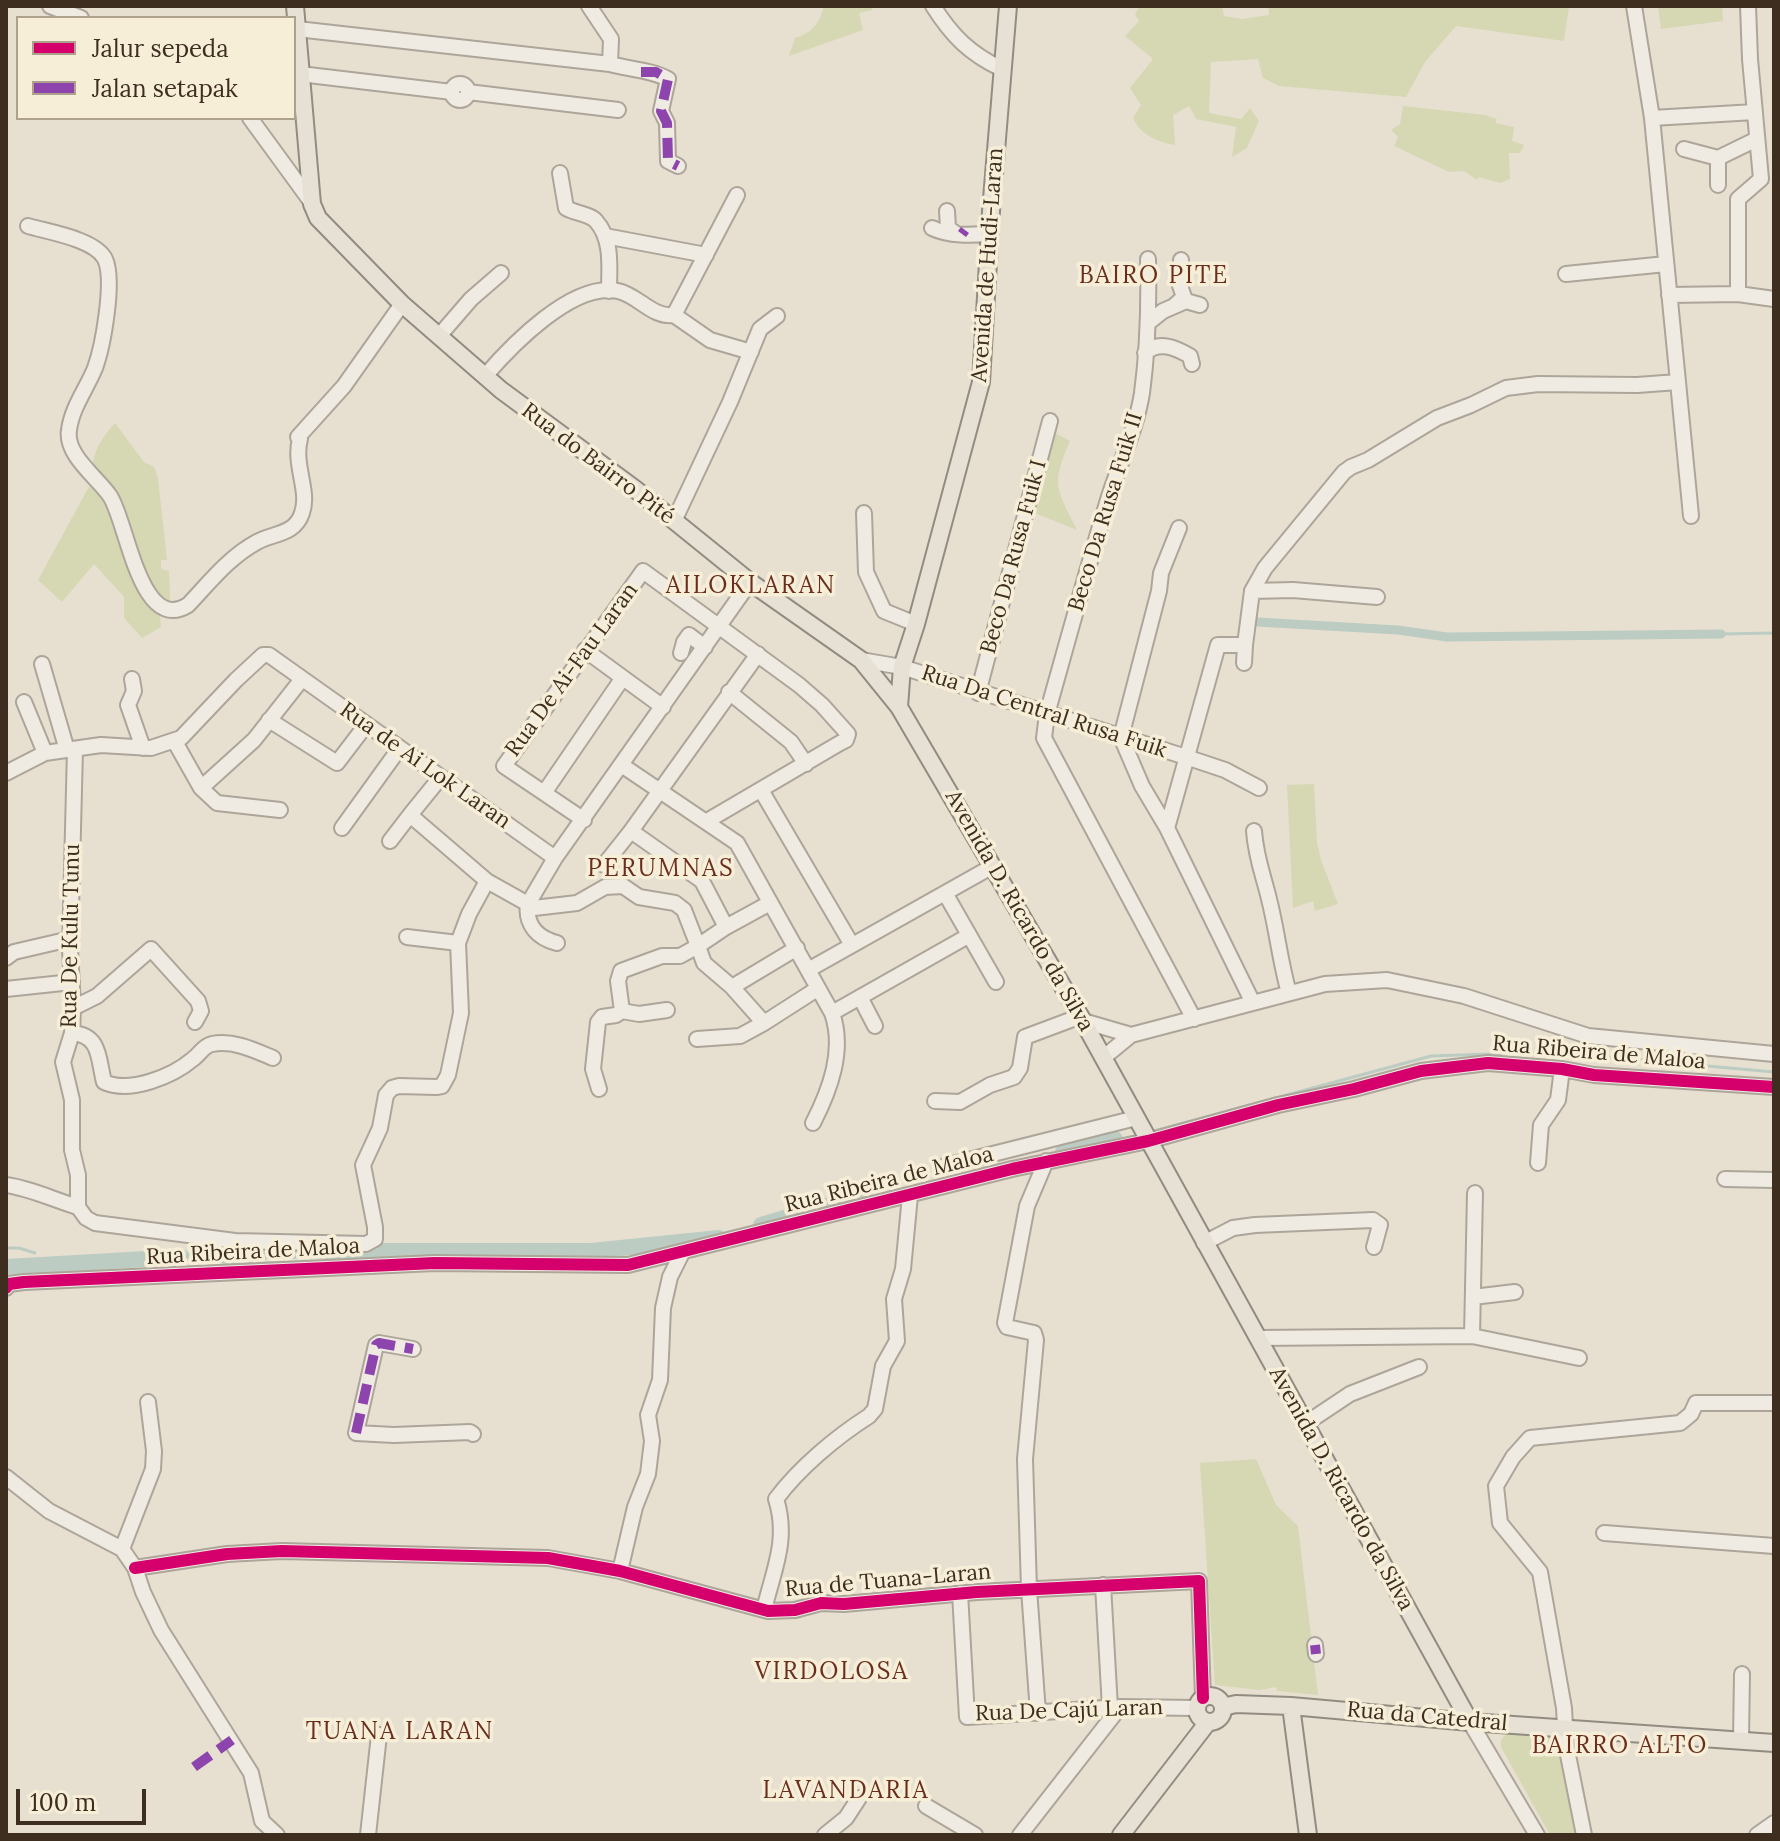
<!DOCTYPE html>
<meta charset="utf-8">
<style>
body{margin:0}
#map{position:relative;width:1780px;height:1841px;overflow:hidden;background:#e7e0d1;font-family:Lora,serif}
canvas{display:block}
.frame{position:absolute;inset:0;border:8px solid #3d2e20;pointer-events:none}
.legend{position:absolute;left:16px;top:16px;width:280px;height:104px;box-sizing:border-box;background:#f7eed8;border:2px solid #ada18e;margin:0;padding:10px 14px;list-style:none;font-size:24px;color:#3d2e20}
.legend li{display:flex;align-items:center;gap:16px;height:40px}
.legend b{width:40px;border:2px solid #ada18e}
.scale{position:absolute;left:16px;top:1789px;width:130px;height:36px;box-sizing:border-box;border:4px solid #3d2e20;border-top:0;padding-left:10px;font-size:24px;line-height:28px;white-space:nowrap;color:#3d2e20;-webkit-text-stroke:6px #f7eed8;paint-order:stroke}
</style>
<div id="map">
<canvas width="1780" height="1841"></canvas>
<div class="frame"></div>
<ul class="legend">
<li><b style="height:10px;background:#d6006c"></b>Jalur sepeda</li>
<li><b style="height:10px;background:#8e44ad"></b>Jalan setapak</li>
</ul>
<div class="scale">100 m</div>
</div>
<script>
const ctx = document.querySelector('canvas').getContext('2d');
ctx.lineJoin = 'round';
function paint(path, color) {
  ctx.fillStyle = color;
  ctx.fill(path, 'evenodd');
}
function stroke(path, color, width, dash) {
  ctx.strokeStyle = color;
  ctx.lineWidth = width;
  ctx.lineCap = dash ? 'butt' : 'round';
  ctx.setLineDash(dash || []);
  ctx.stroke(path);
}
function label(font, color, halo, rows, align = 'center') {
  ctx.font = font + ' Lora,serif';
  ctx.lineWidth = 7;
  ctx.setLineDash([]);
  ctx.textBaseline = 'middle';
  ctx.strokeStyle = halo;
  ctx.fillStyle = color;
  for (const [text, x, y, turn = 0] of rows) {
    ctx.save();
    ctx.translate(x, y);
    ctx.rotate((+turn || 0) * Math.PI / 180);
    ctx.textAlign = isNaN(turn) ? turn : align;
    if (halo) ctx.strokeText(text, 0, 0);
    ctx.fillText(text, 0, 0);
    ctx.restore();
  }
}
paint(new Path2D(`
 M824,6H872V10L859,13L863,30L789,56L795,38C812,33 820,23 824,6Z
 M1140,6H1222L1224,16L1242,19L1269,15L1268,6H1569L1564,41L1456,26L1425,62L1406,97L1279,86L1263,78L1258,59L1211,62L1209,113L1241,119L1250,108L1259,121L1247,148L1232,157L1236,127L1196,119L1189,106L1173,115L1175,145C1158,142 1140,135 1133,118L1141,105L1130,88L1153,59L1125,36L1139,21L1135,14Z
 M1658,6H1722L1723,21L1661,29Z
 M1403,106L1485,115L1497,119L1495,123L1514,127L1512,141L1524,145L1520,153H1509L1510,179L1500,183L1479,177L1477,180L1464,171L1449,172L1394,146L1398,137L1391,130L1400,124Z
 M115,423L144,462L154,467L158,478L167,560H161V569L169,571L170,599L160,616L161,627L142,638L124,618V597L94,564L62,602L38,580L91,483C90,459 98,441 115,423Z
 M1053,432L1070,441C1050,486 1057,489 1077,530L1032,512Z
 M1314,784L1317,842L1321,860L1338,904L1315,911L1313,901L1293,908L1287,785Z
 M1256,1459L1276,1505L1298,1526L1318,1695L1277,1691L1276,1687L1260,1690L1215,1685L1200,1463Z
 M1511,1732L1558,1736L1578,1835H1550L1501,1747C1500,1739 1503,1735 1511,1732Z`), '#d6d7b3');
stroke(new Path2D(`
 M1721,634L1774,633
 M1150,1132L1431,1056L1550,1052L1774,1072
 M1111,1142L1138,1135
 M6,1248H19L35,1253
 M159,1253L171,1250L232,1264L333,1261
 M476,1257L657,1251
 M84,1270L95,1267`), '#bcccc2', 3);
stroke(new Path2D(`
 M1257,622L1398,630L1447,637L1721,634`), '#bcccc2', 9);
stroke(new Path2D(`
 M1063,1152L1115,1139
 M761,1225L822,1207L866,1200
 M210,1255L266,1251H591L719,1238
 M6,1267L181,1257`), '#bcccc2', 16);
const minor = new Path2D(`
 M50,6L81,18
 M933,6C952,36 970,54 1002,69
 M1634,6L1652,118
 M297,29L610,64L611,39L589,6
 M610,64C628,69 652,70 668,79L661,111L667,123L668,161L678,166
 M300,74L452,92
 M452 92a8 8 0 1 1 16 0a8 8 0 1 1-16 0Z
 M468,92L618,110
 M250,118L312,203
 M1684,149L1718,158
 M560,173L566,208C574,213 590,214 596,221C613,240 609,268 609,291
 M1718,185V158L1757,139
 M947,211L948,228L955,233
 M28,226C48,232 95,239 105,259C115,280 103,346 95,368C87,388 72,407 69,430C65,455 97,477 110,496C127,521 140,635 188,605C209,583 229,557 257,542C273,533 295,535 302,513C310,491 293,465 300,439L298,437L344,386L402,304
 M932,228C949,236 972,236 990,233
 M605,236L706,255
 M1148,259C1149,303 1148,348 1142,393C1136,431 1118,466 1107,503C1086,573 1067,643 1047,714L1044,738L1194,1019
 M1566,274L1666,264
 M1738,294L1774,299
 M1669,295L1738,294V199L1761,179L1750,59L1748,6
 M1174,306L1184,297L1179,283L1181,260
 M674,315L710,340L751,352
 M1148,323L1163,311L1186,301L1200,305
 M439,336L471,299L501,273
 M1145,353C1159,340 1176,348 1190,356L1192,364
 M485,376C511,346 573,281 618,291C638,295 652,318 674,315L737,195
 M1678,382L1691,516
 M864,513L866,572L884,611L916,624
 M674,521L730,402L760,329L777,316
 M1179,528L1161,573L1159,591L1121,737L1142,786L1167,828L1253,1003
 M1252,591L1293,590L1377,597
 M585,650L663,707
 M681,653L684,642L689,635L705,647
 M758,654L631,831L702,881L726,927L770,903
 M861,660L902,667L1186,757L1225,770L1259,788
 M1244,663L1245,645
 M42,664L67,750
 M132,679L134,691L128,705L143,748
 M729,692L791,742L806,764
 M978,693L1050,421
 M24,702L45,753
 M269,720L337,763L366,725
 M175,742L201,788L254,740L302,679
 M75,749L70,949L73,1008L72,1033L63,1062L72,1100V1150L78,1175V1207L86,1218L95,1223L235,1241L366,1244L375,1239V1227L363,1165L380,1128L386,1095L392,1088L399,1086L436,1087L442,1086L448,1075L461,1013L458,943L469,914L487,881
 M623,766L737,843L832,1013C845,1050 830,1090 813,1123
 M6,773L45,753L101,745L151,748L181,738L236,680L263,655H269L555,858
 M440,778L410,815L487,881L528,904L555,858L750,582
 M201,788L217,803L280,810
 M761,790L852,945
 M544,793L622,679
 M584,820L504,766L643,571L799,685L822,705L848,734L846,740L840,743L707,821
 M342,828L399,749
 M1167,828L1218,645H1245L1252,591L1265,568L1344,472L1351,467L1368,460L1437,418L1471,405L1506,388L1538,384L1637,385L1678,382L1652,118L1755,112
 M1254,831C1256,858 1263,874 1269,899C1277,930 1280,962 1289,993
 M390,841L410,815
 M604,865L631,831
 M945,893L996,982
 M726,927L698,946L704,963L732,987L764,1023L817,989
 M407,937L458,943
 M557,943C538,938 525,925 528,904L534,908L577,903L605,887L623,886L639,897L675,903L684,910L698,946L680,956H662L621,971L618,981L622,1011L639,1014L667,1010
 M6,958L14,952L70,939
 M808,970L993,866
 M732,987L797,948
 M6,989L72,982
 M860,997L875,1026
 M73,1008L97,996L151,949L198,1001L201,1011L195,1022
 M832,1013L968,936
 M1083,1021L1131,1035L1325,984L1387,980L1464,996L1588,1036L1774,1054
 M72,1033C101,1035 98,1059 104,1082C130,1094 173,1076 193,1059C200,1054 203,1046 212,1044C234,1040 254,1050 273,1058
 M697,1039L740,1036L764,1023
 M1103,1058L1131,1035
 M599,1089L593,1069L598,1022L602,1017L616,1015L622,1011
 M935,1101L960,1102L990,1085L1014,1077L1020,1068L1025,1037L1081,1016
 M1538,1163L1541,1125L1558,1100L1562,1069
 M945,1166L1136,1118
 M1725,1179L1774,1180
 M6,1185C30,1188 54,1200 78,1207
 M1204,1243L1233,1228L1255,1225L1373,1220L1380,1225L1374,1247
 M6,1288L9,1284L24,1282L435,1263L628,1265L1012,1169L1148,1141L1278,1105L1354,1089L1421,1071L1488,1063L1562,1069L1594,1075L1774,1087
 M1473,1297L1515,1292
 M1472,1336L1475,1193
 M1258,1338L1472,1336L1579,1358
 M413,1349L379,1343L376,1345L356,1433L394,1435L470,1432L473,1434
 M1305,1424L1350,1394L1419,1367
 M6,1477L49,1511L122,1549L135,1568L143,1592L161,1630L251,1773L262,1821L277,1835
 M1604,1533L1774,1546
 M122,1549L153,1469L154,1451L148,1402
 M135,1568L227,1554L282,1551L548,1558L620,1571L768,1611L795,1610L821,1603L844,1604L977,1592L1199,1581L1203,1698
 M620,1571L635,1507L648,1474L652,1441L648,1415L660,1380L663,1308L670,1277L682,1253
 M1103,1585L1110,1708
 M960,1593L967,1717L1120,1707L1197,1708
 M764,1610C773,1571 789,1540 776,1499C799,1468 836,1437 869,1416L875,1409L883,1366L897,1341L894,1299L903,1269L910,1196
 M1315,1645L1316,1654
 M1038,1713L1029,1589L1025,1459L1036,1340L1034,1333L1007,1327L1005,1323L1027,1206L1046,1161
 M1470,1722L1537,1835
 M1741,1740L1742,1674
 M926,1806L975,1835
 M368,1835L379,1735
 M825,1835L846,1818L859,1798
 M1020,1835L1120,1707
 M1584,1835L1566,1745L1564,1708L1540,1572L1500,1523L1496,1486L1513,1457L1530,1438L1680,1423L1691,1414L1696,1403H1774
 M1757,1835L1774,1823`);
const major = new Path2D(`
 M295,6L312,204L318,218L402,304L501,390L635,489L750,582L861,660L899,707L1083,1021L1470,1722
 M899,707L902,667L916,624L981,382L991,211L1008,6
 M1197 1709a13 13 0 1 1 26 0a13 13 0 1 1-26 0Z
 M1291,1706L1308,1835
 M1223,1707L1236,1704L1291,1706L1470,1722L1774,1743
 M1121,1835L1208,1722`);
stroke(minor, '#ada599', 18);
stroke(major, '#928b80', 20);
stroke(minor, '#efebe3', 14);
stroke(major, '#e6e1d4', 16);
stroke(new Path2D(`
 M641,72H656L668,79L661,111L667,123L668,161L678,166
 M962,234L965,230
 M356,1433L376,1345L379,1343L413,1349
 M1315,1645L1316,1654
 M194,1767L232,1740`), '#8e44ad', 10, [20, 10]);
stroke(new Path2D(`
 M6,1288L9,1284L24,1282L435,1263L628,1265L1012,1169L1148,1141L1278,1105L1354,1089L1421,1071L1488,1063L1562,1069L1594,1075L1774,1087
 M135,1568L227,1554L282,1551L548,1558L620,1571L768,1611L795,1610L821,1603L844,1604L977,1592L1199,1581L1203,1698`), '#d6006c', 12);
label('22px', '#3d2e20', '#f7eed8', [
 ["Avenida de Hudi-Laran",988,265,-86],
 ["Rua do Bairro Pité",598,464,37],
 ["Beco Da Rusa Fuik II",1106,512,-73],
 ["Beco Da Rusa Fuik I",1014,557,-75],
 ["Rua De Ai-Fau Laran",572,670,-54],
 ["Rua Da Central Rusa Fuik",1044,712,18],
 ["Rua de Ai Lok Laran",425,766,35],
 ["Avenida D. Ricardo da Silva",1019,911,60],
 ["Rua De Kulu Tunu",71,936,-89],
 ["Rua Ribeira de Maloa",1599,1053,5],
 ["Rua Ribeira de Maloa",889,1180,-14],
 ["Rua Ribeira de Maloa",253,1252,-3],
 ["Avenida D. Ricardo da Silva",1341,1489,61],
 ["Rua de Tuana-Laran",888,1581,-5],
 ["Rua De Cajú Laran",1069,1711,-2],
 ["Rua da Catedral",1427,1717,5]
]);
ctx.letterSpacing = '2px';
label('24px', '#6b2e1e', '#f7eed8', [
 ["BAIRO PITE",1154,276],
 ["AILOKLARAN",751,586],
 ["PERUMNAS",661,869],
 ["VIRDOLOSA",832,1672],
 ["TUANA LARAN",400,1732],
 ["BAIRRO ALTO",1620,1746],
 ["LAVANDARIA",846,1791]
]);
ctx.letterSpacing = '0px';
</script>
